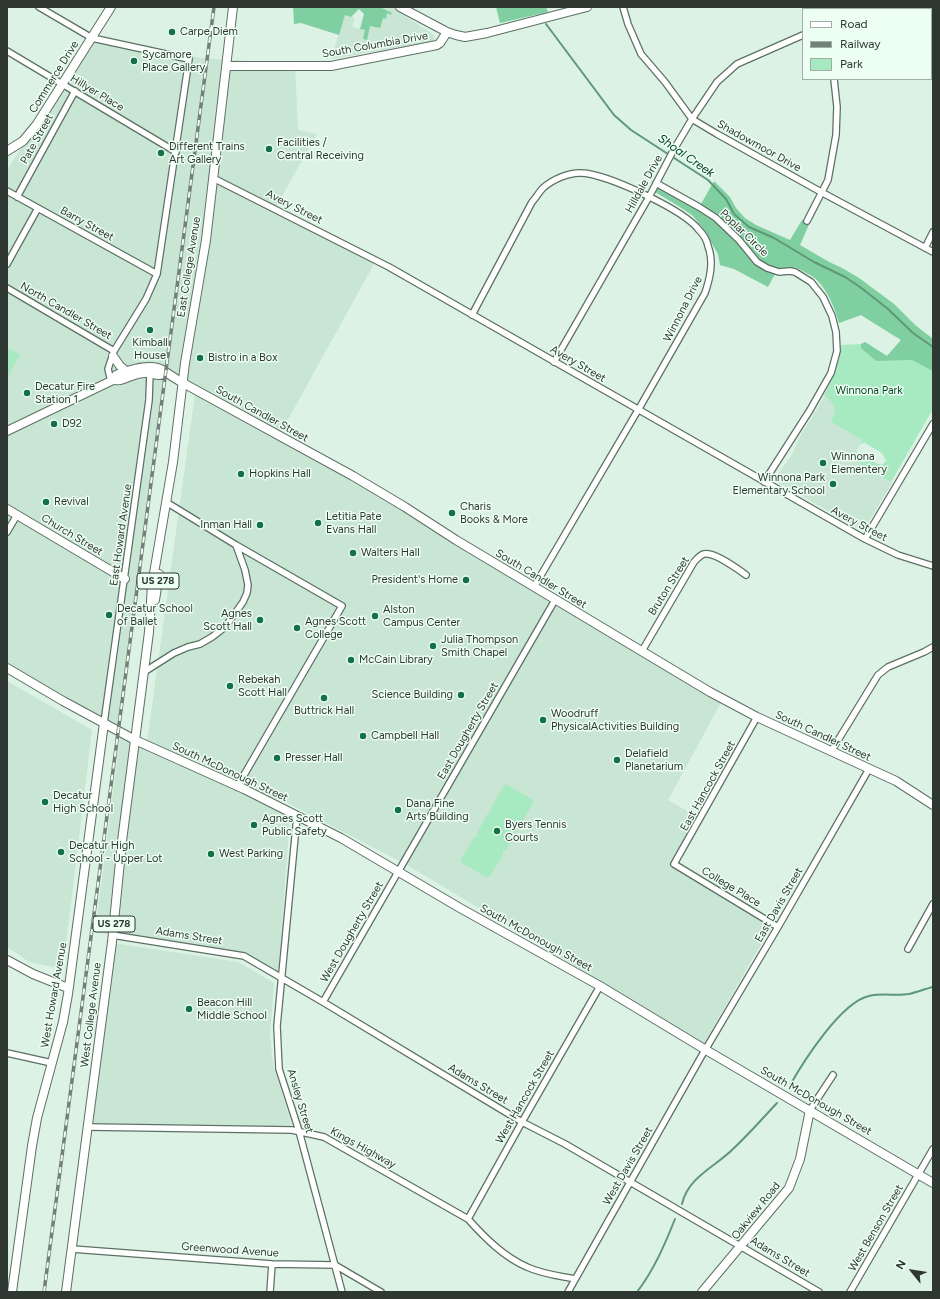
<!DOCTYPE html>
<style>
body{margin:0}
#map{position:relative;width:940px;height:1299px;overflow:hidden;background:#dcf2e4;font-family:Figtree,sans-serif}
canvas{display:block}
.frame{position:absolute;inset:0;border:8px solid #2f3732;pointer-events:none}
.legend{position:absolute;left:802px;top:8px;width:130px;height:72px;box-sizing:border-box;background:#edfef3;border:1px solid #a1aea6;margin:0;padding:5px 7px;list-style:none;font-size:12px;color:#2f3732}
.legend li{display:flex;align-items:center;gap:8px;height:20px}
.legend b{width:20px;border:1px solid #a1aea6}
.north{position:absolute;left:892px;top:1251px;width:40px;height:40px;-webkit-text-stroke:3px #edfef3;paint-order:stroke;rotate:300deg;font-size:11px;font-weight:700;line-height:16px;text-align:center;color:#2f3732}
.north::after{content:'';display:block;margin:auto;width:14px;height:18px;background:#2f3732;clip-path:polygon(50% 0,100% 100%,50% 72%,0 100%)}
</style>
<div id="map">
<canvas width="940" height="1299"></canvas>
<div class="frame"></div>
<ul class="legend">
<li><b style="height:5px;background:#fff"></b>Road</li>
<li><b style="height:5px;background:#738078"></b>Railway</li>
<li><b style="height:11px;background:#a7eac1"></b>Park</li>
</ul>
<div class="north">N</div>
</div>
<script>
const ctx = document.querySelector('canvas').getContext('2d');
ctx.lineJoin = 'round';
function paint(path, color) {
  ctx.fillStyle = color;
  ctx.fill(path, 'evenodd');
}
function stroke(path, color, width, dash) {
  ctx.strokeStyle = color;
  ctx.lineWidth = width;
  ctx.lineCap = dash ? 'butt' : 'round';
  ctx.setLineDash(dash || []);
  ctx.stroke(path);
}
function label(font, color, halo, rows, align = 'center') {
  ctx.font = font + ' Figtree,sans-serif';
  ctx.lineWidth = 3;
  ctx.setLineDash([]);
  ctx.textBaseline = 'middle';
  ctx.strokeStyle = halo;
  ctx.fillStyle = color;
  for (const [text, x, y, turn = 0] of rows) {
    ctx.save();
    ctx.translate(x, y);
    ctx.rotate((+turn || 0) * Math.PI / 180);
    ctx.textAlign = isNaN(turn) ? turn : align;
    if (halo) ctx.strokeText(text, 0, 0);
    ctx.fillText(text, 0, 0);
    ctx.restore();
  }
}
paint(new Path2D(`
 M380,7H405L402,14L434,35L435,41L331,59L345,15L355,18L352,27L365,30L387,13L391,15L392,13Z
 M92,38H106L202,58L295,64L298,130L317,134L276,207L374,264L280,434L723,699L668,800L698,817L672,862L764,923L768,932L704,1043L407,865L274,796L273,806L290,815L278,976L243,959L95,932L121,730L147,742L196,387L165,370L120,729L7,664V170Z
 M824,395L833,402L835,407V414L831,422L863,440L854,455L863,460L860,464L892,483L863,531L774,480L793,453L798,440L823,399Z
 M7,681L92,730L63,969L29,962L7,947Z
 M113,943L238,962L274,983L270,1035L273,1065L292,1126L92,1123Z`), '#c9e5d3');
paint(new Path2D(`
 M810,222L800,245L829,262L842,268L859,278L894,304L915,325L933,339V409L891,482L860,464L862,460L854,456L856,451C860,456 876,464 882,465L886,461L882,453L865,443L861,444L862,440L831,422C838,408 835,404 824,395C834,378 839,366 840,345L861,344L865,342L887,356L901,340L861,315L839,323C835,309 828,291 817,280C812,275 802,271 795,267L792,255Z
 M7,348L20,355L7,378Z
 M507,785L532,799L533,803L520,825L516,826L517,830L506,850L502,851L503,855L490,876L486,877L462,863L461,860L474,837L478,836L477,833L488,813L492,812L491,808L504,786Z`), '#a7eac1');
paint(new Path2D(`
 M293,7H380L392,13L391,15L387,13L386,19L383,18L380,28L370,26L367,40L363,39L365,30L360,29L364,14L359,9L351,17L345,15L339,35L301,23L294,24Z
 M496,7H546L548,12L500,23Z
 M714,181L730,197L736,208L745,218L756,225L790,240L802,220L810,222L800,245L829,262L842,268L859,278L894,304L915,325L933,339V371L912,360L876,361L861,348V344L865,342L887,356L901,340L861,315L839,323C835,308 828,291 817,280C812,275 802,271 795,267L790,271L789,274H775L768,287L734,269L720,265L718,254L702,227L692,215L675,204L655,192L661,182L701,204Z`), '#80cfa1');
stroke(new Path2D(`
 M546,24L614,115L631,130L708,180L726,199L734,214L749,227L774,238L814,262L845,277L860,287L888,309L913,333L933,347
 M789,1087C803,1062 841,1002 869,996C882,993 896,996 909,994C917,992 925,989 933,987
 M682,1204C688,1177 715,1167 733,1149C749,1134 762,1119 777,1103
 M637,1292C654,1270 665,1244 675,1219`), '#5f9877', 2);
const street = new Path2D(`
 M39,7L92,38L189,59L157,274L146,299L114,351L108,369L111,381
 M623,7L628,24L641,54L665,82L692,119L717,134L821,192L933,252
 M810,7L811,9
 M915,7V9
 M858,9L863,7
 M7,51L176,152
 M931,58L933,64
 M213,178L389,267L865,539L898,555L933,566
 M656,183L699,207L716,218L739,240L757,262L767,268L779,272L790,271L795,272L811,282L823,297L832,316L836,332L837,351L831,373L810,410L764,482
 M7,191L157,274
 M17,197L75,91
 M807,221L828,180L836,135L837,107L834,79
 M925,248L933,232
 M7,264L38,208
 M7,288L114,351
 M472,315L532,202C536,198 539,192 543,188C553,179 570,172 582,173C607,174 684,210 699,230C703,234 707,241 708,246C714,262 710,278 705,293L641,405L534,587
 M554,362L649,197L673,151L692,119L717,82L737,64L803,35
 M7,532L17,515
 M865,539L933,424
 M236,545L342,606L237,787
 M642,651L694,562C697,559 700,555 704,554C714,552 738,569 746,575
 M144,672L174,653L188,647L200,644L212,637L225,627L236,612L243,602L247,593L248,585L245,570L236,545L166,502
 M757,717L674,864L778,927
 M104,723L149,400L150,373
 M832,750L878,675L888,667L924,652L933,647
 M297,816L277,1026L279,1069L299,1131L342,1292
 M112,935L244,956L323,1002L522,1122L565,1144L819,1292
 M908,949L933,904
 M323,1002L555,600
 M7,1053L52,1063
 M810,1110L833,1075
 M88,1127L292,1130L324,1137L468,1219C485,1238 504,1257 527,1267C542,1274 560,1276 575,1279
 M468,1219L522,1122L600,986
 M72,1249L272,1264L335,1265L381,1292
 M270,1292L272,1264
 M568,1292L701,1057L778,927L869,769
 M850,1292L933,1149`);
const secondary = new Path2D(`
 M400,7L447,32L456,35L465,37L487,33L587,7
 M227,66H331L437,45L440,43L447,32
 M7,151L23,141L37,124L111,7
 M113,356L120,366L126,371
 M114,379L116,375C129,370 152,362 164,371C170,375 176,379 183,383L353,476L405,507L456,540L710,692L757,717L896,781L933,805
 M7,431L111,381C114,379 116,381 120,380C130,378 135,372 148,373C154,374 161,377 166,373
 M7,509L125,579
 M7,668L63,701L135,740L244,789L341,838L460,908L600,986L706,1050L933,1183
 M7,960L33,974L68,988
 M12,1292L32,1146L37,1118L63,1022L68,994L104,723
 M702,1292L789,1188L800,1159L810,1110`);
const primary = new Path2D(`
 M155,600L159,574
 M66,1292L112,942L122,841L149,632L152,585L173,462L185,363L206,240L233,7`);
stroke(street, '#5d7064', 8);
stroke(secondary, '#5d7064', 10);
stroke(primary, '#5d7064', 10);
stroke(street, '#fff', 5.5);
stroke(secondary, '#fff', 8);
stroke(primary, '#fff', 8);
const rail = new Path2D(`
 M44,1292L214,7`);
stroke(rail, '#738078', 3.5);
stroke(rail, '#edfef3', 2, [6]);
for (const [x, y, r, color] of [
 [172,32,4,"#137146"],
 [134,61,4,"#137146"],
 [269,149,4,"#137146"],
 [161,153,4,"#137146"],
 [150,330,4,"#137146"],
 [200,358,4,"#137146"],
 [27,393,4,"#137146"],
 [54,424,4,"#137146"],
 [823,463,4,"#137146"],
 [241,474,4,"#137146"],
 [833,484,4,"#137146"],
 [46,502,4,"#137146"],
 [452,513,4,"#137146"],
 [318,523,4,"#137146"],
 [260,525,4,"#137146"],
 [353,553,4,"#137146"],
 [466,580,4,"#137146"],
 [109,615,4,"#137146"],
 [375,616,4,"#137146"],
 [260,620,4,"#137146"],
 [297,628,4,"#137146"],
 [433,646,4,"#137146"],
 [351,660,4,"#137146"],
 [230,686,4,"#137146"],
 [461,695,4,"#137146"],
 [324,698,4,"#137146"],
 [543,720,4,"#137146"],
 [363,736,4,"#137146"],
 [277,758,4,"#137146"],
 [617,760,4,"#137146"],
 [45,802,4,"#137146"],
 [398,810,4,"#137146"],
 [254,825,4,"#137146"],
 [497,831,4,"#137146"],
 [61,852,4,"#137146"],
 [211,854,4,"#137146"],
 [189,1009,4,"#137146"]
]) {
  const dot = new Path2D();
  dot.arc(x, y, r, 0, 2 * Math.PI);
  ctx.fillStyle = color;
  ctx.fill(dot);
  stroke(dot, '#edfef3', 1.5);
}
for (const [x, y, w] of [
 [158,581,42],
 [114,924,42]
]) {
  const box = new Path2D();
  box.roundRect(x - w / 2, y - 8, w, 16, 3);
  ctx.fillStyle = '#edfef3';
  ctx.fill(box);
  stroke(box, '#2f3732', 1);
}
label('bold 10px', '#2f3732', null, [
 ["US 278",158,581],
 ["US 278",114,924]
]);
label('11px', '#2f3732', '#edfef3', [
 ["Carpe Diem",180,32],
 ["Sycamore",142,55],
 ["Place Gallery",142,68],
 ["Facilities /",277,143],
 ["Central Receiving",277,156],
 ["Different Trains",169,147],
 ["Art Gallery",169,160],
 ["Kimball",150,343,"center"],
 ["House",150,356,"center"],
 ["Bistro in a Box",208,358],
 ["Decatur Fire",35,387],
 ["Station 1",35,400],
 ["D92",62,424],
 ["Winnona",831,457],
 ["Elementery",831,470],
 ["Hopkins Hall",249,474],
 ["Winnona Park",825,478,"right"],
 ["Elementary School",825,491,"right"],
 ["Revival",54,502],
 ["Charis",460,507],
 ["Books & More",460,520],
 ["Letitia Pate",326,517],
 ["Evans Hall",326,530],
 ["Inman Hall",252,525,"right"],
 ["Walters Hall",361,553],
 ["President's Home",458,580,"right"],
 ["Decatur School",117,609],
 ["of Ballet",117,622],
 ["Alston",383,610],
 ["Campus Center",383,623],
 ["Agnes",252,614,"right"],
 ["Scott Hall",252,627,"right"],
 ["Agnes Scott",305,622],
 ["College",305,635],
 ["Julia Thompson",441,640],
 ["Smith Chapel",441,653],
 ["McCain Library",359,660],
 ["Rebekah",238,680],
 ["Scott Hall",238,693],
 ["Science Building",453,695,"right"],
 ["Buttrick Hall",324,711,"center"],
 ["Woodruff",551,714],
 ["PhysicalActivities Building",551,727],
 ["Campbell Hall",371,736],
 ["Delafield",625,754],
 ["Planetarium",625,767],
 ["Presser Hall",285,758],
 ["Decatur",53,796],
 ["High School",53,809],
 ["Dana Fine",406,804],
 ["Arts Building",406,817],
 ["Agnes Scott",262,819],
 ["Public Safety",262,832],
 ["Byers Tennis",505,825],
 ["Courts",505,838],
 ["Decatur High",69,846],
 ["School - Upper Lot",69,859],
 ["West Parking",219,854],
 ["Beacon Hill",197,1003],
 ["Middle School",197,1016]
], 'left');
label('11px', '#2f3732', '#edfef3', [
 ["South Columbia Drive",375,45,-10],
 ["Commerce Drive",54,77,-58],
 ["Hillyer Place",97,93,31],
 ["Pate Street",37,139,-61],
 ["Shadowmoor Drive",759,146,29],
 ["Hilldale Drive",644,184,-61],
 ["Avery Street",294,207,27],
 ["Barry Street",87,224,29],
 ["Poplar Circle",744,233,44],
 ["East College Avenue",189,267,-81],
 ["Winnona Drive",683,309,-63],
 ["North Candler Street",66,311,30],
 ["Avery Street",578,364,30],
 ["South Candler Street",262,414,29],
 ["Avery Street",859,524,28],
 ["Church Street",72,535,31],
 ["East Howard Avenue",121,535,-82],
 ["South Candler Street",541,579,31],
 ["Bruton Street",669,586,-58],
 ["East Dougherty Street",468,731,-60],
 ["South Candler Street",823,736,25],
 ["South McDonough Street",230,772,25],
 ["East Hancock Street",708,786,-61],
 ["College Place",731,887,31],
 ["East Davis Street",779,905,-60],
 ["West Dougherty Street",352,932,-60],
 ["Adams Street",189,936,9],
 ["South McDonough Street",536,938,29],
 ["West Howard Avenue",54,995,-80],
 ["West College Avenue",91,1015,-83],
 ["Adams Street",478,1084,31],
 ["West Hancock Street",525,1097,-60],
 ["Ansley Street",300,1101,73],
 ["South McDonough Street",816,1101,30],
 ["Kings Highway",363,1148,29],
 ["West Davis Street",628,1166,-60],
 ["Oakview Road",756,1211,-51],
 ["West Benson Street",876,1228,-60],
 ["Greenwood Avenue",230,1250,4],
 ["Adams Street",780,1257,31]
]);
label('11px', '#09482b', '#edfef3', [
 ["Winnona Park",869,391]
]);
label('italic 12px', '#004124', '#edfef3', [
 ["Shoal Creek",686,156,35]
]);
</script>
